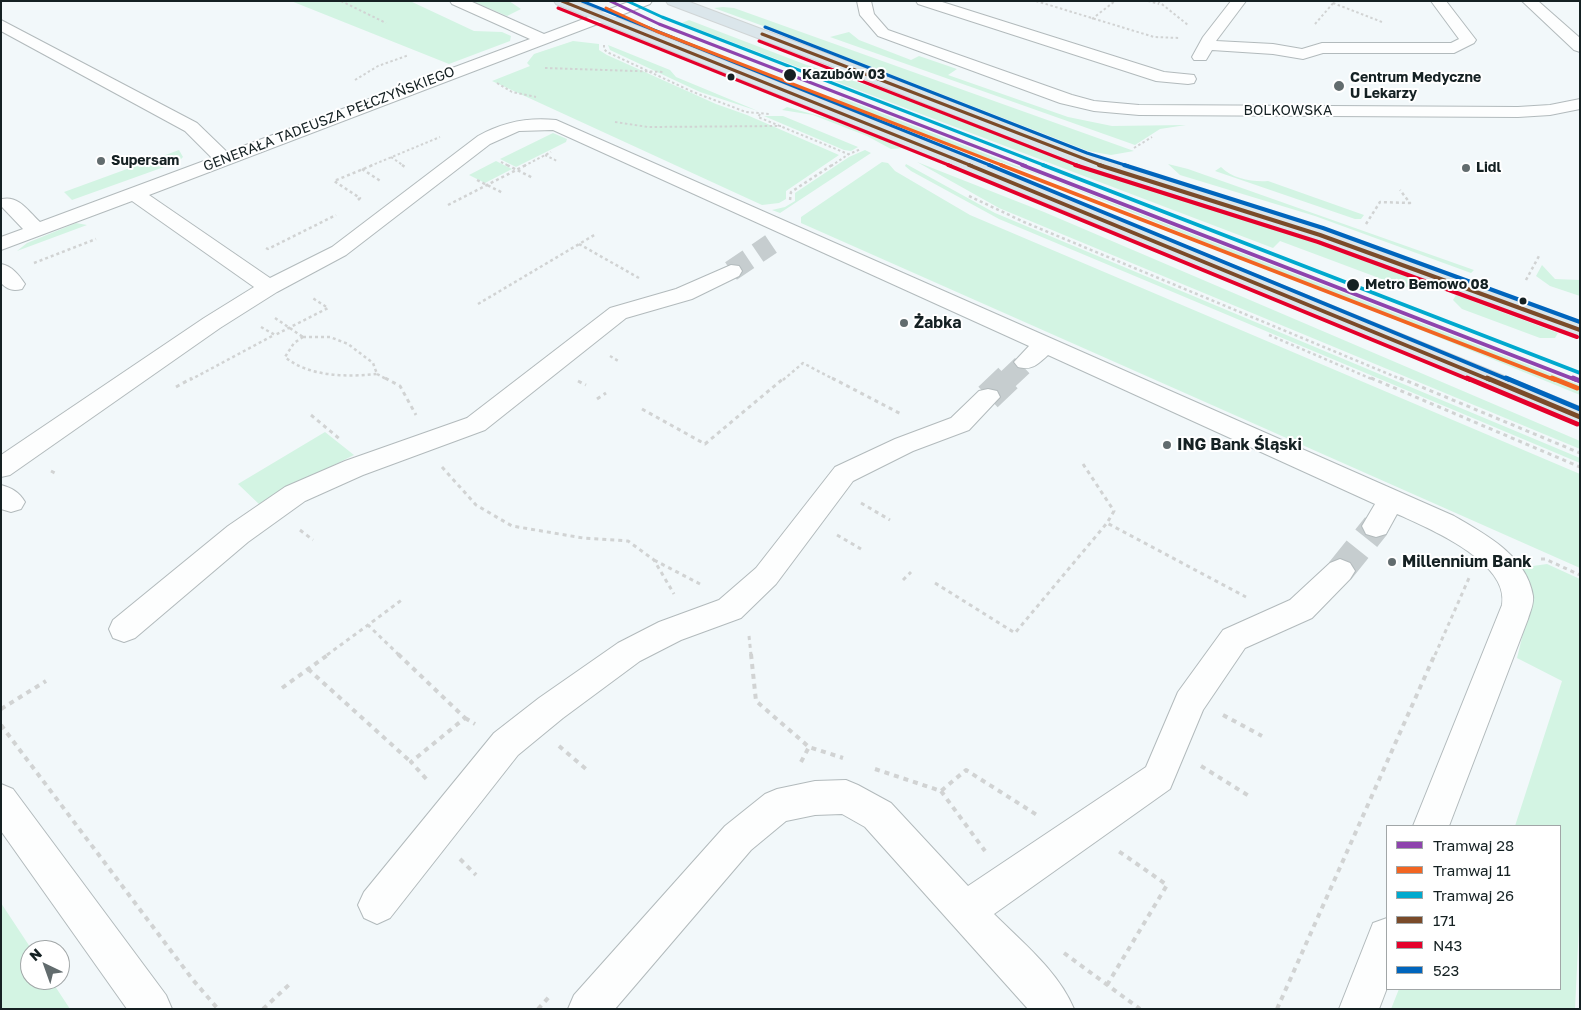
<!DOCTYPE html>
<meta charset="utf-8">
<style>
body{margin:0}
#map{position:relative;width:1581px;height:1010px;overflow:hidden;background:#f2f8fa;font-family:"Golos Text",sans-serif}
canvas{display:block}
.frame{position:absolute;inset:0;border:2px solid #152123;pointer-events:none}
.legend{position:absolute;left:1386px;top:825px;width:175px;height:165px;box-sizing:border-box;background:#fff;border:1px solid #a1a6a7;margin:0;padding:6px 9px;list-style:none;font-size:15px;color:#152123}
.legend li{display:flex;align-items:center;gap:10px;height:25px}
.legend b{width:25px;border:1px solid #a1a6a7}
.north{position:absolute;left:20px;top:940px;width:50px;height:50px;box-sizing:border-box;background:#fff;border:1px solid #a1a6a7;border-radius:50%;rotate:318deg;font-size:14px;font-weight:700;line-height:20px;text-align:center;color:#152123}
.north::after{content:'';display:block;margin:auto;width:18px;height:22px;background:#626c6e;clip-path:polygon(50% 0,100% 100%,50% 72%,0 100%)}
</style>
<div id="map">
<canvas width="1581" height="1010"></canvas>
<div class="frame"></div>
<ul class="legend">
<li><b style="height:6px;background:#8e44ad"></b>Tramwaj 28</li>
<li><b style="height:6px;background:#f26522"></b>Tramwaj 11</li>
<li><b style="height:6px;background:#00a9ce"></b>Tramwaj 26</li>
<li><b style="height:6px;background:#7a4b2a"></b>171</li>
<li><b style="height:6px;background:#e4002b"></b>N43</li>
<li><b style="height:6px;background:#0065bd"></b>523</li>
</ul>
<div class="north">N</div>
</div>
<script>
const ctx = document.querySelector('canvas').getContext('2d');
ctx.lineJoin = 'round';
function paint(path, color) {
  ctx.fillStyle = color;
  ctx.fill(path, 'evenodd');
}
function stroke(path, color, width, dash) {
  ctx.strokeStyle = color;
  ctx.lineWidth = width;
  ctx.lineCap = dash ? 'butt' : 'round';
  ctx.setLineDash(dash || []);
  ctx.stroke(path);
}
function label(font, color, halo, rows, align = 'center') {
  ctx.font = font + ' "Golos Text",sans-serif';
  ctx.lineWidth = 4;
  ctx.setLineDash([]);
  ctx.textBaseline = 'middle';
  ctx.strokeStyle = halo;
  ctx.fillStyle = color;
  for (const [text, x, y, turn = 0] of rows) {
    ctx.save();
    ctx.translate(x, y);
    ctx.rotate((+turn || 0) * Math.PI / 180);
    ctx.textAlign = isNaN(turn) ? turn : align;
    if (halo) ctx.strokeText(text, 0, 0);
    ctx.fillText(text, 0, 0);
    ctx.restore();
  }
}
paint(new Path2D(`
 M291,1H410L474,31L502,32L511,36L510,41L449,64Z
 M472,1H509L521,9L507,16Z
 M723,7L734,8L1134,151L1111,155L1088,151L815,45L714,8Z
 M689,20L804,64L889,93L1077,166L1287,233L1422,282L1418,287H1403L1280,241L1273,248L682,23Z
 M849,32L859,40L911,60L919,56L957,69L948,75L1068,117L1112,126L1186,125L1160,129L1135,145L830,37Z
 M573,41L599,44V50L607,55L716,104L747,115L839,155L786,191V199L779,203L762,205L492,81L530,66L527,63L534,54Z
 M608,45L670,70L676,77L758,111L700,92L610,50Z
 M842,98L891,117L1580,385V395L1045,177L935,140L835,102Z
 M787,107L830,119L903,148L891,149L867,136L813,115L782,110Z
 M764,116H783L858,147L851,151L844,150Z
 M553,133L567,139L566,142L516,167L500,159Z
 M179,150L183,157L178,162L72,200L64,192Z
 M865,150L871,153L780,213L772,210L785,207L795,201V193L849,157Z
 M496,161L512,169L485,183L469,175Z
 M882,162L888,163L895,171L970,215L1580,474V568L801,223V217Z
 M917,162L1044,212L1580,441V449L999,208Z
 M906,164L995,213L1580,458V463L999,219L911,171L905,166Z
 M1168,164L1188,169L1474,270L1471,273L1315,216L1180,175Z
 M1221,167C1233,179 1252,182 1268,181L1364,215L1361,219H1355L1215,171Z
 M76,223L87,225L17,251L27,243Z
 M1542,265L1555,279L1580,280V296L1550,286L1536,276Z
 M1456,295L1558,333L1555,338H1540L1462,309L1453,300Z
 M325,432L354,455L290,487L261,506L238,484Z
 M1547,564L1580,579V905L1575,1009H1391L1399,989H1560V826H1515L1562,681L1517,658L1530,605L1519,568Z
 M1,903L32,950H30V980H51L70,1009H1Z`), '#d3f4e3');
stroke(new Path2D(`
 M731,271L771,244
 M1007,380L1026,362`), '#c6cdcf', 21, [21, 11]);
stroke(new Path2D(`
 M988,397L1008,378
 M1340,571L1376,526`), '#c6cdcf', 28, [28, 14]);
const minor = new Path2D(`
 M450,1H470L544,34L631,1H652L650,4L149,195L270,278L332,247L478,136C503,122 527,117 556,120L1454,516C1485,534 1527,556 1533,596C1534,604 1530,612 1528,619L1449,826H1413L1502,605C1510,562 1428,528 1397,514L1386,534L1376,537L1366,534L1362,526L1375,504L1048,355C1038,364 1032,371 1018,367L1014,362L1029,346L553,130L519,131L490,144L346,255L277,292L220,328L10,475L1,477V455L204,318L254,287L132,201L1,250V237L23,229L2,207V199C19,195 29,212 40,222L212,158L185,131L1,31V20L197,123L227,152L530,39L452,4Z
 M857,1H871L874,14L888,30L1072,95L1094,101L1139,105L1518,107L1550,105L1580,99V109L1550,115L1518,117L1139,115L1094,111L1060,103L878,36L860,15Z
 M916,1H939L1164,72L1194,75L1196,79L1194,83L1188,84L1156,81L918,4Z
 M1231,1H1246L1216,41L1273,44L1302,49L1322,43H1451L1459,39L1431,1H1446L1476,40L1474,43L1454,53H1323L1303,59L1273,54L1212,50L1206,60H1194L1192,57L1203,37Z
 M1522,1H1538L1580,38V52L1574,50Z
 M1,264C12,266 19,275 25,284L22,289C13,291 8,290 1,283Z
 M731,265L739,266L742,271L739,276L692,299L626,318L485,430L363,475L305,501L248,542L135,638L124,642L113,638L109,629L113,620L228,526L285,487L345,461L467,418L610,308L676,289Z
 M988,389L997,391L1000,397L969,430L913,451L853,481L776,584L741,618L681,640L640,661L563,718L518,755L390,918L377,924L364,918L358,905L364,892L494,733L539,698L618,643L659,622L719,600L756,568L835,467L895,439L951,418L979,391Z
 M1,485C12,488 19,492 25,502L21,509L11,512L1,509Z
 M1340,559L1350,563L1355,571L1350,579L1312,618L1245,648L1203,710L1170,789L994,914C1022,942 1059,972 1074,1009H1028L865,827L842,814L815,815L786,821L751,850L615,1009H568L574,995L725,826L765,794L777,789L815,781L846,780L858,785L891,803L968,886L1146,767L1178,692L1223,630L1290,600L1330,563Z
 M1,784L13,789L166,995L172,1009H127L1,831Z
 M1387,918V988L1379,1009H1339L1373,923Z`);
const major = new Path2D(`
 M554,1H575L1078,202L1580,407V426L1064,210L556,4Z
 M666,1H687L854,64L1091,156L1327,231L1580,322V337L1313,239L1077,164L842,70L668,4Z`);
stroke(minor, '#b2babc', 2);
stroke(major, '#d0d5d6', 2);
stroke(new Path2D(`
 M341,1L386,23
 M1036,1L1154,37L1180,38
 M1148,1L1159,4
 M1158,1L1188,25
 M1333,3L1382,22
 M1092,19L1115,1
 M1315,24L1335,1
 M604,45V49L607,52L693,92L746,112L770,114
 M545,68L664,72
 M355,80L378,66L409,55
 M497,83L512,92L536,97
 M760,114L758,117L848,154
 M615,122L648,127L781,126
 M1134,148L1152,137
 M545,155L557,161
 M391,157L404,166
 M501,162L509,166
 M370,166L440,137
 M524,166L551,152
 M831,166L849,154L861,149`), '#d1d3d3', 2, [2.5, 2.5]);
stroke(new Path2D(`
 M402,165L405,167
 M507,165L533,178
 M362,169L382,182
 M477,180L503,193
 M969,196L1024,222L1403,380
 M358,200L360,198L334,181L373,165
 M790,200L791,192L832,165
 M448,205L526,165
 M1366,224L1380,202L1410,203L1400,190
 M579,244L639,278
 M266,248L268,249L336,215
 M34,263L96,239
 M1526,280L1539,256
 M478,304L596,234
 M275,318L303,337
 M261,327L275,335L328,308L311,297
 M1269,335L1374,380
 M303,337H330L348,344L373,363L377,374C347,377 309,377 285,357L294,343Z
 M610,356L620,362
 M377,374L388,380
 M190,380L274,335
 M783,380L803,363L835,380`), '#d1d3d3', 2.5, [3, 3]);
stroke(new Path2D(`
 M385,378L400,386L416,415
 M832,378L901,414
 M1371,378L1580,467
 M1400,378L1580,453
 M578,381L586,385
 M176,387L192,378
 M597,399L606,393
 M642,409L705,444L784,378
 M311,415L341,440
 M1083,464L1114,511L1107,523L1246,597
 M442,467L476,505L512,526L583,538L628,541L654,560L674,594
 M51,471L57,474
 M861,503L890,520
 M300,530L313,540
 M837,535L861,549
 M1541,559H1545L1580,575
 M654,560L700,584
 M903,580L911,572
 M935,583L1015,633L1107,523
 M749,636L751,655
 M327,655L368,625
 M399,655L368,625L403,599
 M1435,655L1469,578`), '#d1d3d3', 3, [4, 4]);
stroke(new Path2D(`
 M398,654L465,718L411,762L429,782
 M751,654L756,701L809,747L843,758
 M308,669L411,762
 M282,688L329,654
 M1,709L46,681
 M1223,715L1262,736
 M465,718L475,724
 M1,725L193,980L218,1009
 M559,746L586,769
 M801,762L809,747
 M1201,766L1249,796
 M875,769L941,791L966,770L1037,815
 M941,791L985,851
 M460,859L476,875
 M1064,953L1140,1009
 M1107,985L1167,885L1117,850
 M263,1009L292,982
 M538,1009L550,996
 M1277,1009L1435,654`), '#d1d3d3', 4, [5, 5]);
paint(minor, '#fdfefe');
paint(major, '#dbe6eb');
stroke(new Path2D(`
 M562,1L972,166
 M762,34L1103,166`), '#7a4b2a', 3);
stroke(new Path2D(`
 M969,165L1490,380
 M1099,165L1320,235L1580,330`), '#7a4b2a', 4);
stroke(new Path2D(`
 M1487,378L1580,417`), '#7a4b2a', 5);
stroke(new Path2D(`
 M558,8L951,166
 M759,41L1079,166`), '#e4002b', 3);
stroke(new Path2D(`
 M948,165L1470,380
 M1075,165L1318,242L1577,337`), '#e4002b', 4);
stroke(new Path2D(`
 M1467,378L1577,424`), '#e4002b', 5);
stroke(new Path2D(`
 M582,1L992,166
 M765,27L1087,153L1128,166`), '#0065bd', 3);
stroke(new Path2D(`
 M989,165L1509,380
 M1124,165L1323,228L1580,322`), '#0065bd', 4);
stroke(new Path2D(`
 M1506,378L1580,409`), '#0065bd', 5);
stroke(new Path2D(`
 M610,1L659,24L1026,166`), '#8e44ad', 3);
stroke(new Path2D(`
 M1022,165L1576,380`), '#8e44ad', 4);
stroke(new Path2D(`
 M1573,378L1580,381`), '#8e44ad', 5);
stroke(new Path2D(`
 M606,8L656,31L1004,166`), '#f26522', 3);
stroke(new Path2D(`
 M1001,165L1555,380`), '#f26522', 4);
stroke(new Path2D(`
 M1552,378L1577,388`), '#f26522', 5);
stroke(new Path2D(`
 M627,1L662,17L1046,166`), '#00a9ce', 3);
stroke(new Path2D(`
 M1043,165L1580,373`), '#00a9ce', 4);
for (const [x, y, r, color] of [
 [790,75,7,"#152123"],
 [731,77,4.5,"#152123"],
 [1339,86,6,"#626c6e"],
 [101,161,5,"#626c6e"],
 [1466,168,5,"#626c6e"],
 [1353,285,7,"#152123"],
 [1523,301,4.5,"#152123"],
 [904,323,5,"#626c6e"],
 [1167,445,5,"#626c6e"],
 [1392,562,5,"#626c6e"]
]) {
  const dot = new Path2D();
  dot.arc(x, y, r, 0, 2 * Math.PI);
  ctx.fillStyle = color;
  ctx.fill(dot);
  stroke(dot, '#fff', 2);
}
label('bold 14px', '#152123', '#fff', [
 ["Kazubów 03",802,75],
 ["Metro Bemowo 08",1365,285]
], 'left');
label('bold 14px', '#152123', '#fff', [
 ["Centrum Medyczne",1350,78],
 ["U Lekarzy",1350,94],
 ["Supersam",111,161],
 ["Lidl",1476,168]
], 'left');
label('14px', '#152123', '#fff', [
 ["BOLKOWSKA",1288,111],
 ["GENERAŁA TADEUSZA PEŁCZYŃSKIEGO",329,119,-21]
]);
label('bold 16px', '#152123', '#fff', [
 ["Żabka",914,323],
 ["ING Bank Śląski",1177,445],
 ["Millennium Bank",1402,562]
], 'left');
</script>
